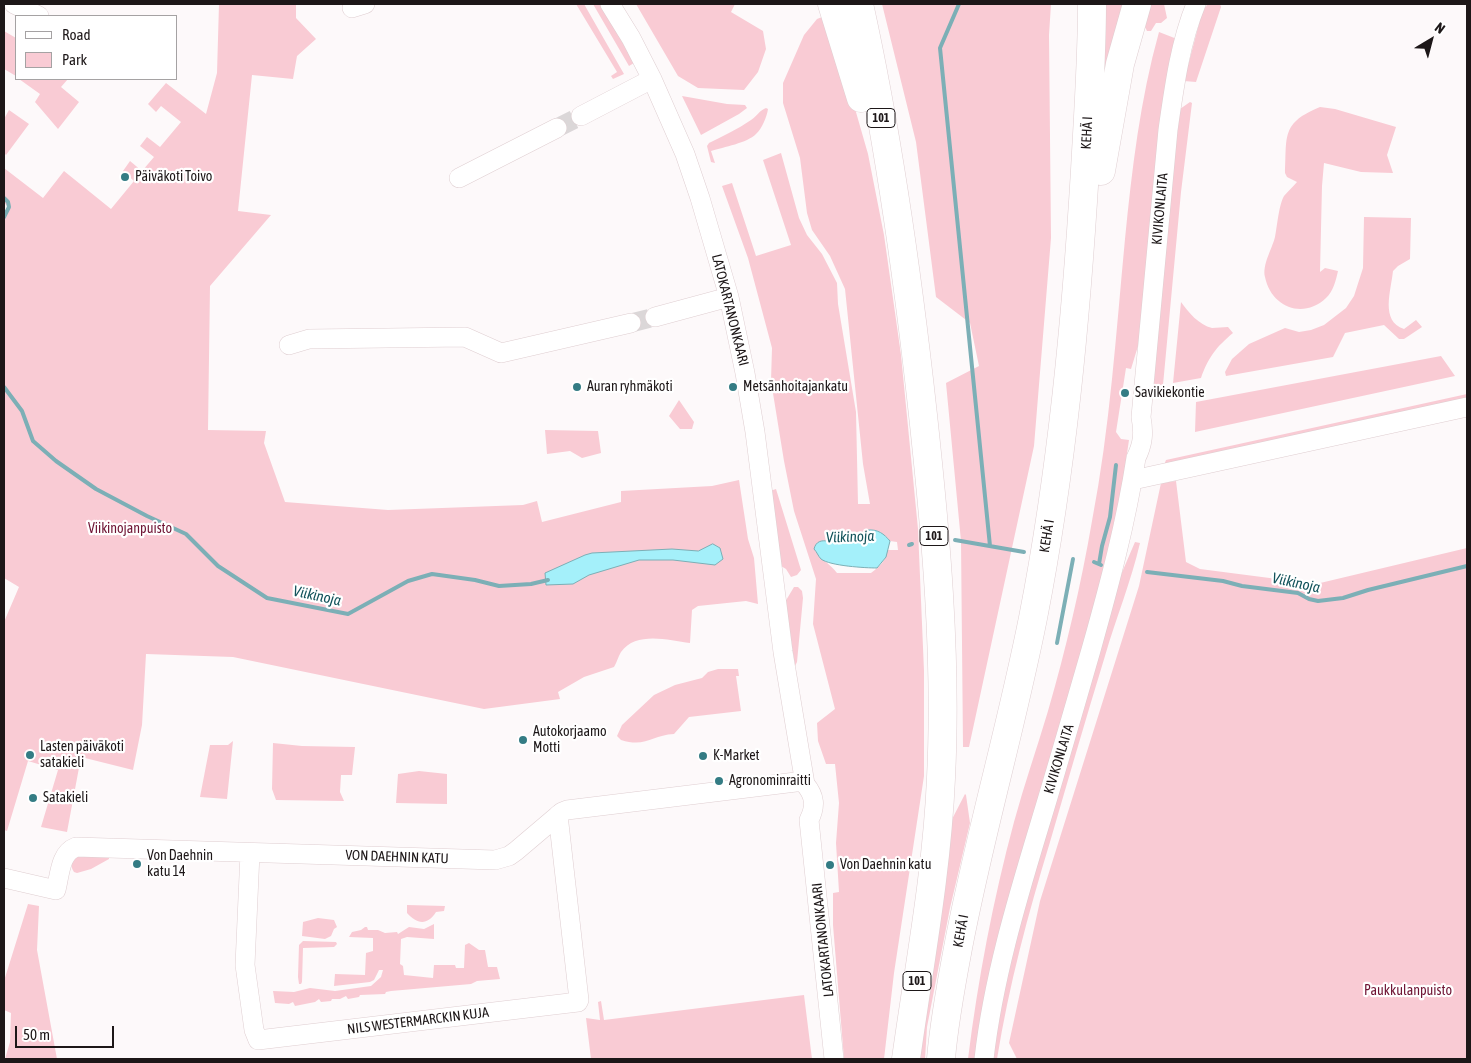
<!DOCTYPE html>
<meta charset="utf-8">
<style>
body{margin:0}
#map{position:relative;width:1471px;height:1063px;overflow:hidden;background:#fdf9fa;font-family:"Asap Condensed",sans-serif}
canvas{display:block}
.frame{position:absolute;inset:0;border:5px solid #1d1718;pointer-events:none}
.legend{position:absolute;left:15px;top:15px;width:162px;height:65px;box-sizing:border-box;background:#fff;border:1px solid #a5a2a3;margin:0;padding:6px 9px;list-style:none;font-size:15px;color:#1d1718}
.legend li{display:flex;align-items:center;gap:10px;height:25px}
.legend b{width:25px;border:1px solid #a5a2a3}
.north{position:absolute;left:1406px;top:15px;width:50px;height:50px;-webkit-text-stroke:4px #fff;paint-order:stroke;rotate:37deg;font-size:14px;font-weight:700;line-height:20px;text-align:center;color:#1d1718}
.north::after{content:'';display:block;margin:auto;width:18px;height:22px;background:#1d1718;clip-path:polygon(50% 0,100% 100%,50% 72%,0 100%)}
.scale{position:absolute;left:15px;top:1026px;width:99px;height:22px;box-sizing:border-box;border:2px solid #1d1718;border-top:0;padding-left:6px;font-size:15px;line-height:18px;white-space:nowrap;color:#1d1718;-webkit-text-stroke:4px #fff;paint-order:stroke}
</style>
<div id="map">
<canvas width="1471" height="1063"></canvas>
<div class="frame"></div>
<ul class="legend">
<li><b style="height:6px;background:#fff"></b>Road</li>
<li><b style="height:14px;background:#f9cbd4"></b>Park</li>
</ul>
<div class="north">N</div>
<div class="scale">50 m</div>
</div>
<script>
const ctx = document.querySelector('canvas').getContext('2d');
ctx.lineJoin = 'round';
function paint(path, color) {
  ctx.fillStyle = color;
  ctx.fill(path, 'evenodd');
}
function stroke(path, color, width, dash) {
  ctx.strokeStyle = color;
  ctx.lineWidth = width;
  ctx.lineCap = dash ? 'butt' : 'round';
  ctx.setLineDash(dash || []);
  ctx.stroke(path);
}
function label(font, color, halo, rows, align = 'center') {
  ctx.font = font + ' "Asap Condensed",sans-serif';
  ctx.lineWidth = 4.5;
  ctx.setLineDash([]);
  ctx.textBaseline = 'middle';
  ctx.strokeStyle = halo;
  ctx.fillStyle = color;
  for (const [text, x, y, turn = 0] of rows) {
    ctx.save();
    ctx.translate(x, y);
    ctx.rotate((+turn || 0) * Math.PI / 180);
    ctx.textAlign = isNaN(turn) ? turn : align;
    if (halo) ctx.strokeText(text, 0, 0);
    ctx.fillText(text, 0, 0);
    ctx.restore();
  }
}
paint(new Path2D(`
 M219,4H296V18L316,39L297,56L293,79L252,75L238,211L271,215L210,286L208,430L266,431L264,443L285,502L388,510L523,505L537,501L542,522L621,502V491L712,486L739,480L748,539L754,558L758,604L746,601L698,606L692,610L690,643C668,640 636,631 621,652C618,657 617,662 614,667L584,677L558,692L560,699L484,709L233,657L146,654L142,725L133,770L81,757L67,832L41,827L58,770L28,761L7,831L4,830V702L5,700L4,698V622L19,587L4,578V217L9,207L4,203V168L43,198L64,171L111,209L134,181L123,171L130,161L142,171L154,157L140,146L147,137L160,147L181,122L161,106L156,112L148,104L166,83L206,114L217,73Z
 M576,4H584L624,74L613,79L611,76L617,72Z
 M593,4H601L634,63L629,66Z
 M636,4H735L731,12L763,31L766,49L758,72L744,90L698,88L678,76Z
 M882,4H1051L1049,35L1051,238L1034,446L969,747H963L961,541L946,383L979,366L970,323L936,297L916,142Z
 M1106,4H1130L1103,92Z
 M1150,4H1164L1167,18L1161,23H1156L1151,31H1147L1145,27Z
 M1207,4H1220L1221,7L1196,82L1184,81L1201,16L1204,7H1206Z
 M827,11L868,154L884,235L901,355L918,529L924,671V776L894,973L884,1059H844L833,925V893L839,892L836,843L839,803L835,764H826L818,741L817,723L835,709L813,624L816,579L794,511L784,461L771,381L772,348L748,258L722,186L732,183L756,256L791,245L763,160L781,153L799,218L807,235L822,254L837,283L838,304L856,412L858,504H870L863,464L845,289L830,256L812,230L807,213L800,158L783,103V83L804,35L817,19L822,17ZM868,530C878,529 884,534 890,541L897,542L898,550H887C886,561 880,566 871,573H837C830,564 822,560 816,551L830,541L846,542Z
 M4,31L16,38V76L4,69Z
 M1159,32L1177,39L1142,333L1131,369L1126,368L1116,432L1121,439L1129,440L1117,521L975,1059H968C978,979 993,900 1014,822C1024,785 1037,748 1048,711C1066,649 1081,585 1092,521C1110,428 1116,333 1125,239C1132,169 1140,100 1159,32Z
 M19,79H68L61,87L79,102L58,129L35,102L40,94Z
 M682,96L727,104L745,105L747,108L739,114L701,135Z
 M1190,102L1192,103L1181,192L1163,385L1152,386L1173,157L1180,109Z
 M1320,107L1335,109L1396,127L1387,155L1393,173L1361,172L1324,163L1322,186L1320,272L1325,268L1338,271C1336,280 1333,292 1326,298C1303,320 1271,307 1265,277C1262,265 1272,249 1275,237C1277,227 1279,204 1284,196C1288,191 1293,187 1297,182L1287,177L1285,173C1287,136 1281,123 1320,107Z
 M766,108L768,109C767,116 762,129 756,134C747,143 724,147 711,151L715,163L711,162L707,146L709,143C723,136 738,129 751,120C757,116 760,110 766,108Z
 M9,110L29,124L6,155L4,153V119Z
 M1364,217L1411,218L1410,259L1398,266L1393,271C1391,291 1380,321 1404,329L1416,320L1422,327L1404,339H1399L1384,325L1345,333L1333,357L1226,376L1225,372L1232,359L1249,344L1285,328L1299,332L1311,330L1324,325L1346,308L1354,296L1363,268Z
 M1181,302C1188,312 1199,325 1212,328C1217,328 1223,327 1228,327L1233,333C1216,347 1208,358 1201,378L1173,383Z
 M1441,356L1455,376L1195,432L1196,402Z
 M1467,394V400L1164,465L1166,460Z
 M679,400L694,422L692,429H680L669,416Z
 M545,430L598,431L601,453L582,458L570,451L547,454Z
 M1176,481L1186,562L1200,569L1316,584L1467,548V1059H1017L1009,1043L1040,901L1139,586L1161,483Z
 M776,489L801,570L797,575L791,577L786,569L781,566L770,491Z
 M1135,542L1140,543C1131,582 1116,618 1105,656C1086,718 1068,780 1050,842C1028,914 1009,985 997,1059H992L997,1021L1017,935L1120,577Z
 M794,587H798L802,591L803,598L797,662L795,666L785,602Z
 M718,669H738L739,676H736L741,711L689,717L674,734C652,735 646,748 621,740L617,736L622,725L654,695L675,685L702,678L708,672Z
 M233,741L227,799L200,797L210,745H228Z
 M273,743L302,746L355,747L352,775H341L340,792L344,801L276,800L272,789Z
 M419,771L447,774V804L396,803L398,774Z
 M965,794L966,795L970,823L950,908L927,1027L925,1059H916L949,825Z
 M76,856L109,857V859L91,869L77,873L74,872C70,866 71,861 76,856Z
 M28,904L39,906L37,950L57,1059H5L10,1042L11,1013L4,1010V981Z
 M407,905L445,906L444,911L436,912C427,926 417,924 407,913Z
 M318,918L334,920L337,927L334,929L331,936L325,939L302,936L303,922Z
 M434,924V939L407,937L401,939L400,964L403,966L404,975L433,978L434,965H455L456,968H464L465,945L469,943L479,950H485L488,967H497L500,979L477,981L471,984L391,991L386,992L385,994L360,995L359,997L348,999L346,996L340,999H332L331,1001L321,1002L319,999L315,1002L295,1006L293,1002L289,1004L275,1003L273,991L294,992L310,988L335,991L371,986L381,977L383,970H379L374,980L370,982L334,986L335,974L365,975L366,953L373,951V938L349,937L352,932L361,930L365,927H367L368,930H378L385,933L397,932L398,934L409,927L424,929Z
 M303,941L336,942L337,944L334,947L303,948L302,982L301,984H299L298,977L299,945Z
 M804,995L812,1059H591L586,1018L600,1020L598,1002L601,1001L604,1020Z`), '#f9cbd4');
const water = new Path2D(`
 M868,530C878,529 884,534 890,541L886,557L877,568C866,568 830,566 821,559C818,556 817,552 814,549C818,533 836,546 846,542C854,539 861,534 868,530Z
 M713,544L720,548L723,559L715,565L673,560H639L589,575L573,584L546,585L545,573L585,555L592,553L672,549L698,551Z`);
paint(water, '#a4f0fa');
stroke(water, '#7cafb6', 1);
stroke(new Path2D(`
 M959,4L940,48L990,546
 M4,198L8,202L9,207L4,217
 M4,387L22,411L33,441L56,461L96,489L147,516L186,534L218,566L267,598L348,614L408,581L432,574L475,580L499,586L531,584L548,580
 M955,540L1024,552
 M909,545L912,544
 M1094,562L1101,565
 M1099,564L1102,546L1110,517L1116,465
 M1147,572L1223,581L1242,586L1298,593L1309,599L1318,601L1343,598L1368,590L1467,566
 M1057,643L1073,559`), '#7cafb6', 4);
stroke(new Path2D(`
 M557,128L581,116
 M631,323L655,317`), '#dbd7d8', 19, [19, 9]);
const minor = new Path2D(`
 M14,4L39,16
 M610,4L631,38L652,79L685,154L700,198L729,297L745,373L755,432L783,652L805,784C815,796 816,806 809,820L834,1059
 M352,8L365,4
 M581,116L652,79
 M459,178L557,128
 M655,317L729,297
 M289,345L309,339L465,337L501,353L631,323
 M1133,480L1467,407
 M250,853L245,965L254,1030L258,1040L578,1002L579,1000L558,815
 M4,878L56,890C60,874 60,853 76,847L495,860L509,856L516,851L562,812L567,810L804,781
 M984,1059C993,980 1016,903 1039,827C1057,768 1074,709 1091,650C1109,586 1126,523 1136,458C1143,444 1144,433 1141,417L1168,130C1174,88 1180,43 1196,4`);
const highway = new Path2D(`
 M832,4L861,98
 M859,4C889,140 908,277 923,415C936,535 947,658 941,778C937,872 919,966 906,1059
 M1101,171L1120,64L1137,4
 M941,1059C944,1022 951,985 958,948C979,837 1011,729 1033,618C1062,470 1076,320 1085,170C1088,115 1092,59 1092,4`);
stroke(minor, '#dfced1', 20);
stroke(highway, '#dfced1', 29);
stroke(minor, '#fff', 19);
stroke(highway, '#fff', 28);
for (const [x, y, r, color] of [
 [125,177,5,"#347c84"],
 [577,387,5,"#347c84"],
 [733,387,5,"#347c84"],
 [1125,393,5,"#347c84"],
 [523,740,5,"#347c84"],
 [30,755,5,"#347c84"],
 [703,756,5,"#347c84"],
 [719,781,5,"#347c84"],
 [33,798,5,"#347c84"],
 [137,864,5,"#347c84"],
 [830,865,5,"#347c84"]
]) {
  const dot = new Path2D();
  dot.arc(x, y, r, 0, 2 * Math.PI);
  ctx.fillStyle = color;
  ctx.fill(dot);
  stroke(dot, '#fff', 2);
}
for (const [x, y, w] of [
 [881,118,28],
 [934,536,28],
 [917,981,28]
]) {
  const box = new Path2D();
  box.roundRect(x - w / 2, y - 9.5, w, 19, 4);
  ctx.fillStyle = '#fff';
  ctx.fill(box);
  stroke(box, '#1d1718', 1);
}
label('bold 12px', '#1d1718', null, [
 ["101",881,118],
 ["101",934,536],
 ["101",917,981]
]);
label('14px', '#1d1718', '#fff', [
 ["KEHÄ I",1087,133,-87],
 ["KIVIKONLAITA",1160,209,-85],
 ["LATOKARTANONKAARI",730,310,76],
 ["KEHÄ I",1047,536,-81],
 ["KIVIKONLAITA",1059,759,-73],
 ["VON DAEHNIN KATU",397,857,2],
 ["KEHÄ I",961,931,-79],
 ["LATOKARTANONKAARI",823,940,-96],
 ["NILS WESTERMARCKIN KUJA",418,1021,-7]
]);
label('14px', '#1d1718', '#fff', [
 ["Päiväkoti Toivo",135,177],
 ["Auran ryhmäkoti",587,387],
 ["Metsänhoitajankatu",743,387],
 ["Savikiekontie",1135,393],
 ["Autokorjaamo",533,732],
 ["Motti",533,748],
 ["Lasten päiväkoti",40,747],
 ["satakieli",40,763],
 ["K-Market",713,756],
 ["Agronominraitti",729,781],
 ["Satakieli",43,798],
 ["Von Daehnin",147,856],
 ["katu 14",147,872],
 ["Von Daehnin katu",840,865]
], 'left');
label('14px', '#6f1434', '#fff', [
 ["Viikinojanpuisto",130,529],
 ["Paukkulanpuisto",1408,991]
]);
label('italic 15px', '#13535b', '#fff', [
 ["Viikinoja",850,537,-2],
 ["Viikinoja",1296,583,12],
 ["Viikinoja",317,596,12]
]);
</script>
